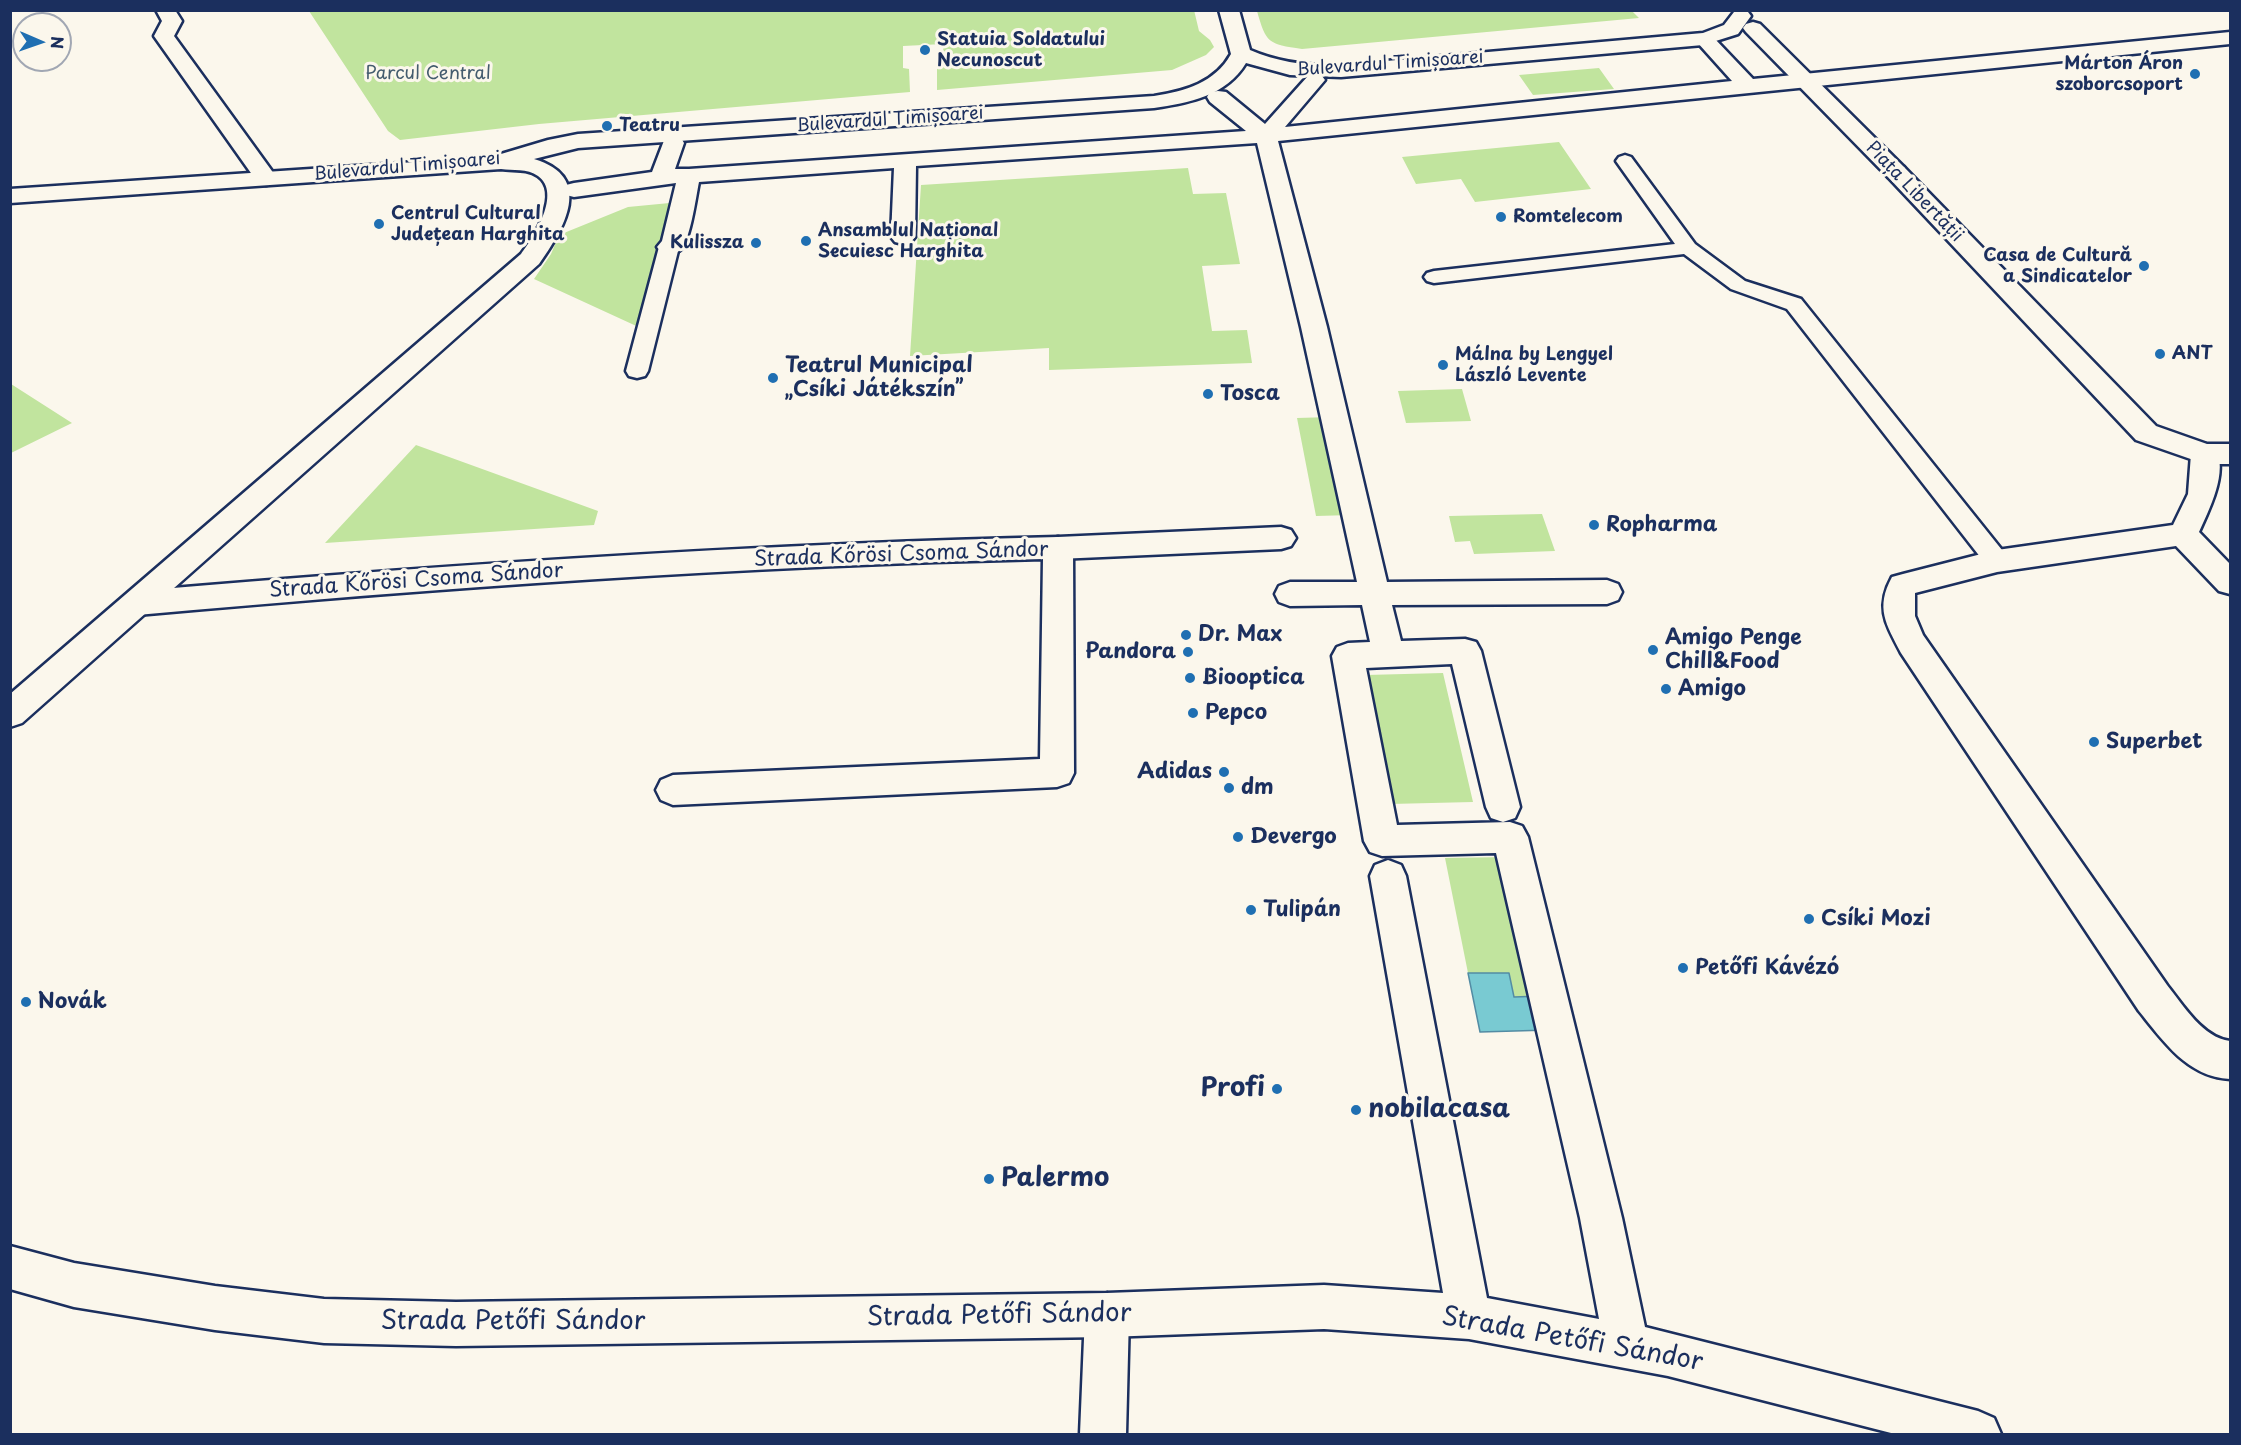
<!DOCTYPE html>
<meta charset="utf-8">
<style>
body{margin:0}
#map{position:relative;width:2241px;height:1445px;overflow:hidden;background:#fbf7ec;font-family:"Playpen Sans",sans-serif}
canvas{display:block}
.frame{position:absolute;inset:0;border:12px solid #1b2f5e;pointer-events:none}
.north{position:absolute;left:12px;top:12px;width:60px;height:60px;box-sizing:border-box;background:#fbf7ec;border:2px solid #a1a7b3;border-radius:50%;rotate:92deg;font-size:16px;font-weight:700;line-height:24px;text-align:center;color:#1b2f5e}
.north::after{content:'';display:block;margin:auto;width:21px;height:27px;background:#1f6fb2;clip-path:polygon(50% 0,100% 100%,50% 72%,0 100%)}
</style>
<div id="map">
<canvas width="2241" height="1445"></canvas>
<div class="frame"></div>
<div class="north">N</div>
</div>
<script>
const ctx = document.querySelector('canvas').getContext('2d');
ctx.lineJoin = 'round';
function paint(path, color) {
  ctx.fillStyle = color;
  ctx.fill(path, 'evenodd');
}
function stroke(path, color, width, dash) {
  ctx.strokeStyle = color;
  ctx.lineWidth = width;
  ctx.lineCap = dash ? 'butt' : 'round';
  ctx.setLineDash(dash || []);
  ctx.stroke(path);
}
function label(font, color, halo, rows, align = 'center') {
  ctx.font = font + ' "Playpen Sans",sans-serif';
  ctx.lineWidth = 6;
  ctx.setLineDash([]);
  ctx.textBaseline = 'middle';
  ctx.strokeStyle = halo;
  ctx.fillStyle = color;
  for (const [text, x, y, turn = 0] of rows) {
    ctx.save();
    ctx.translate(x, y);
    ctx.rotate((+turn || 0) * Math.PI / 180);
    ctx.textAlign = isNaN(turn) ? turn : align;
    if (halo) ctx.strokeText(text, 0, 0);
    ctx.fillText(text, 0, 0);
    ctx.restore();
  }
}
paint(new Path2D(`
 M1194,10L1199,31L1210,40L1214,47L1206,55L1172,70L937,90V67L944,66L943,44L903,46V68L909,69L910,92L539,124L400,140L388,131L309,11Z
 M1632,11L1639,18L1302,49C1268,44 1266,43 1257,11Z
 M1599,68L1614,89L1533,95L1519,75Z
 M1559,142L1591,189L1475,202L1461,179L1416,184L1402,157Z
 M1188,168L1193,194L1226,193L1240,264L1202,266L1212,331L1247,330L1252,363L1049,370V348L910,356L921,185Z
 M680,202L645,330L534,279L551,254L559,235L628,207Z
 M10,384H11L72,423L11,453Z
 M1462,389L1471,421L1406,423L1398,391Z
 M1331,417L1352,515L1316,516L1297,418Z
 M416,445L598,511L594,525L325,543Z
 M1542,514L1555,551L1474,554L1470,541L1455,542L1449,516Z
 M1443,673L1473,802L1390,804L1366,675Z
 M1509,857L1541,996L1514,997L1509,973H1468L1445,858Z`), '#c1e49e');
const water = new Path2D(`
 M1468,973H1509L1514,997L1541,996L1549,1030L1480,1032Z`);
paint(water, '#79cad2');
stroke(water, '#538ca4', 1.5);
const service = new Path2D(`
 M1625,155L1631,157L1695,244L1745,281L1801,299L2006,555L2009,561L2006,567L1997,570L1988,567L1787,309L1731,289L1684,254L1434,283L1427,281L1424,277L1427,273L1434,271L1675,244L1616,161L1619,157Z
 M669,241L676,243L679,247L648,371L645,376L637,378L629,376L626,371L659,247L662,243Z`);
const pedestrian = new Path2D(`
 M2230,32V44L1278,141L1327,327L1387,582L1607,580L1618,584L1622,592L1618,600L1607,604L1392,605L1401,641L1465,639L1476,642L1481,651L1520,807L1515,818L1503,822L1491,818L1486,807L1452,664L1366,668L1397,825L1510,822L1522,826L1528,837L1622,1218L1645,1327L1978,1411L1994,1418L2001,1434H1895L1668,1376L1469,1339L1324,1329L1107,1337L456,1346L324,1343L215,1330L74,1307L10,1289V1246L74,1263L215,1286L324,1299L456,1302L1107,1293L1324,1285L1443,1293L1370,876L1375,865L1388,860L1401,865L1406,876L1487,1298L1599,1319L1580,1218L1496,853L1382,856L1370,852L1364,841L1332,656L1337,647L1348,643L1370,642L1362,605L1290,606L1279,602L1275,594L1279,586L1290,582H1357L1301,327L1257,143L916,166L915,237L911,242L903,244L895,242L891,237L894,168L699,182C696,196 690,244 679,251C673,255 667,254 661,252L657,247L662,241L676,183L574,197L566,195L563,190L566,185L574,183L652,172L665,138L673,136L681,138L684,143L675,169H689L1246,131L1210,102L1207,97L1210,92L1218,91L1226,92L1265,124L1308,76L1315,74L1322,76L1325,80L1285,127L1732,81L1697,42L1700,38H1714L1753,79Z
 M1281,527L1291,530L1296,538L1291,546L1281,549L1058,559L1047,556L1043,548L1047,540L1058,537Z`);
const minor = new Path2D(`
 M156,10H175L182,21L174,36L277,178L274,183L266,185L258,183L154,36L162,21Z
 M1753,22L1760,24L1904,167L1907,172L1904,177L1896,179L1888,177L1746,32L1743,28L1746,24Z
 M2205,444L2215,447C2229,471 2209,510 2199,532L2230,564V594L2219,591L2176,546L1997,572L1915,593V616L1923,635L2167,985C2183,1005 2203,1038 2230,1041V1079C2188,1077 2164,1042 2139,1011L1901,653C1886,624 1875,608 1892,577L1903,574L1997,550L2173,525L2188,494L2191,454L2195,447Z
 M1058,537L1069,540L1073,548L1074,773L1069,783L1057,787L673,805L661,800L656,790L661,780L673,775L1040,759L1043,559C741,566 438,588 137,615L126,611L122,603L126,595L137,591C443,565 751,544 1058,537Z
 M1107,1293L1123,1299L1129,1315L1126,1434H1080L1085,1315L1091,1299Z`);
const tertiary = new Path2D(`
 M1219,10H1239L1250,50C1280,63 1309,66 1341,65L1703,33L1724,25L1734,12H1748L1751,16L1738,34L1703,45L1341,77L1290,75L1246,63C1226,96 1189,103 1154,108L578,148L534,159C595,177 564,229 539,264L22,723L10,727V694L521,254C534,237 562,193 538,176C527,168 513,171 501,169L10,203V189L491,157L548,140L578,134L1154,96C1185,91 1215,83 1231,54Z
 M1896,165L1904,167L2156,426L2207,444H2230V464H2205L2136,440L1888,177L1885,172L1888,167Z`);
stroke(service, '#1b2f5e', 5);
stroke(pedestrian, '#1b2f5e', 5);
stroke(minor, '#1b2f5e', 5);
stroke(tertiary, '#1b2f5e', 5);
paint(service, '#fbf7ec');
paint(pedestrian, '#fbf7ec');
paint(minor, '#fbf7ec');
paint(tertiary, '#fbf7ec');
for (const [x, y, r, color] of [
 [925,50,6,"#1f6fb2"],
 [2195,74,6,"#1f6fb2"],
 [607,126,6,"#1f6fb2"],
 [1501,217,6,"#1f6fb2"],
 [379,224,6,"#1f6fb2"],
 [806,241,6,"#1f6fb2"],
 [756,243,6,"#1f6fb2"],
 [2144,266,6,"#1f6fb2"],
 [2160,354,6,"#1f6fb2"],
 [1443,365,6,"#1f6fb2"],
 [773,378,6,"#1f6fb2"],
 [1208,394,6,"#1f6fb2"],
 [1594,525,6,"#1f6fb2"],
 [1186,635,6,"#1f6fb2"],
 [1653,650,6,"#1f6fb2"],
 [1188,652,6,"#1f6fb2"],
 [1190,678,6,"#1f6fb2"],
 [1666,689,6,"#1f6fb2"],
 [1193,713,6,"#1f6fb2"],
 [2094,742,6,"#1f6fb2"],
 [1224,772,6,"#1f6fb2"],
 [1229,788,6,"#1f6fb2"],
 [1238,837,6,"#1f6fb2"],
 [1251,910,6,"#1f6fb2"],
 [1809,919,6,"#1f6fb2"],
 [1683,968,6,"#1f6fb2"],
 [26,1002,6,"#1f6fb2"],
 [1277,1089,6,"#1f6fb2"],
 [1356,1110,6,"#1f6fb2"],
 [989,1179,6,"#1f6fb2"]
]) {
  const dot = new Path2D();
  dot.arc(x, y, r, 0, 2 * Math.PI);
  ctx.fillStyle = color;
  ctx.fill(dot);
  stroke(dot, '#fbf7ec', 2);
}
label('bold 18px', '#1b2f5e', '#fbf7ec', [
 ["Statuia Soldatului",937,40],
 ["Necunoscut",937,61],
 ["Márton Áron",2183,64,"right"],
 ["szoborcsoport",2183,85,"right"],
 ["Teatru",619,126],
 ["Centrul Cultural",391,214],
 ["Județean Harghita",391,235],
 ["Romtelecom",1513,217],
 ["Ansamblul Național",818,231],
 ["Secuiesc Harghita",818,252],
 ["Kulissza",744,243,"right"],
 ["Casa de Cultură",2132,256,"right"],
 ["a Sindicatelor",2132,277,"right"],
 ["ANT",2172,354],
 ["Málna by Lengyel",1455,355],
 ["László Levente",1455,376]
], 'left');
label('18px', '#1b2f5e', '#fbf7ec', [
 ["Bulevardul Timișoarei",1390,64,-4],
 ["Bulevardul Timișoarei",890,120,-4],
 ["Bulevardul Timișoarei",407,167,-5],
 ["Piața Libertății",1914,192,46]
]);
label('18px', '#445c6e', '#fbf7ec', [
 ["Parcul Central",428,74]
]);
label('bold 21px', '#1b2f5e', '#fbf7ec', [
 ["Teatrul Municipal",785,366],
 ["„Csíki Játékszín”",785,390],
 ["Tosca",1220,394],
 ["Ropharma",1606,525],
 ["Dr. Max",1198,635],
 ["Amigo Penge",1665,638],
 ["Chill&Food",1665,662],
 ["Pandora",1176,652,"right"],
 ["Biooptica",1202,678],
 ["Amigo",1678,689],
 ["Pepco",1205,713],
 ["Superbet",2106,742],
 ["Adidas",1212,772,"right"],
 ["dm",1241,788],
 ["Devergo",1250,837],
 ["Tulipán",1263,910],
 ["Csíki Mozi",1821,919],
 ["Petőfi Kávézó",1695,968],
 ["Novák",38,1002]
], 'left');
label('21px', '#1b2f5e', '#fbf7ec', [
 ["Strada Kőrösi Csoma Sándor",901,555,-2],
 ["Strada Kőrösi Csoma Sándor",416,581,-4]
]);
label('bold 26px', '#1b2f5e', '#fbf7ec', [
 ["Profi",1265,1089,"right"],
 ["nobilacasa",1368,1110],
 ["Palermo",1001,1179]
], 'left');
label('26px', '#1b2f5e', '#fbf7ec', [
 ["Strada Petőfi Sándor",999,1316,-1],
 ["Strada Petőfi Sándor",513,1322],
 ["Strada Petőfi Sándor",1572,1340,10]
]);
</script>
